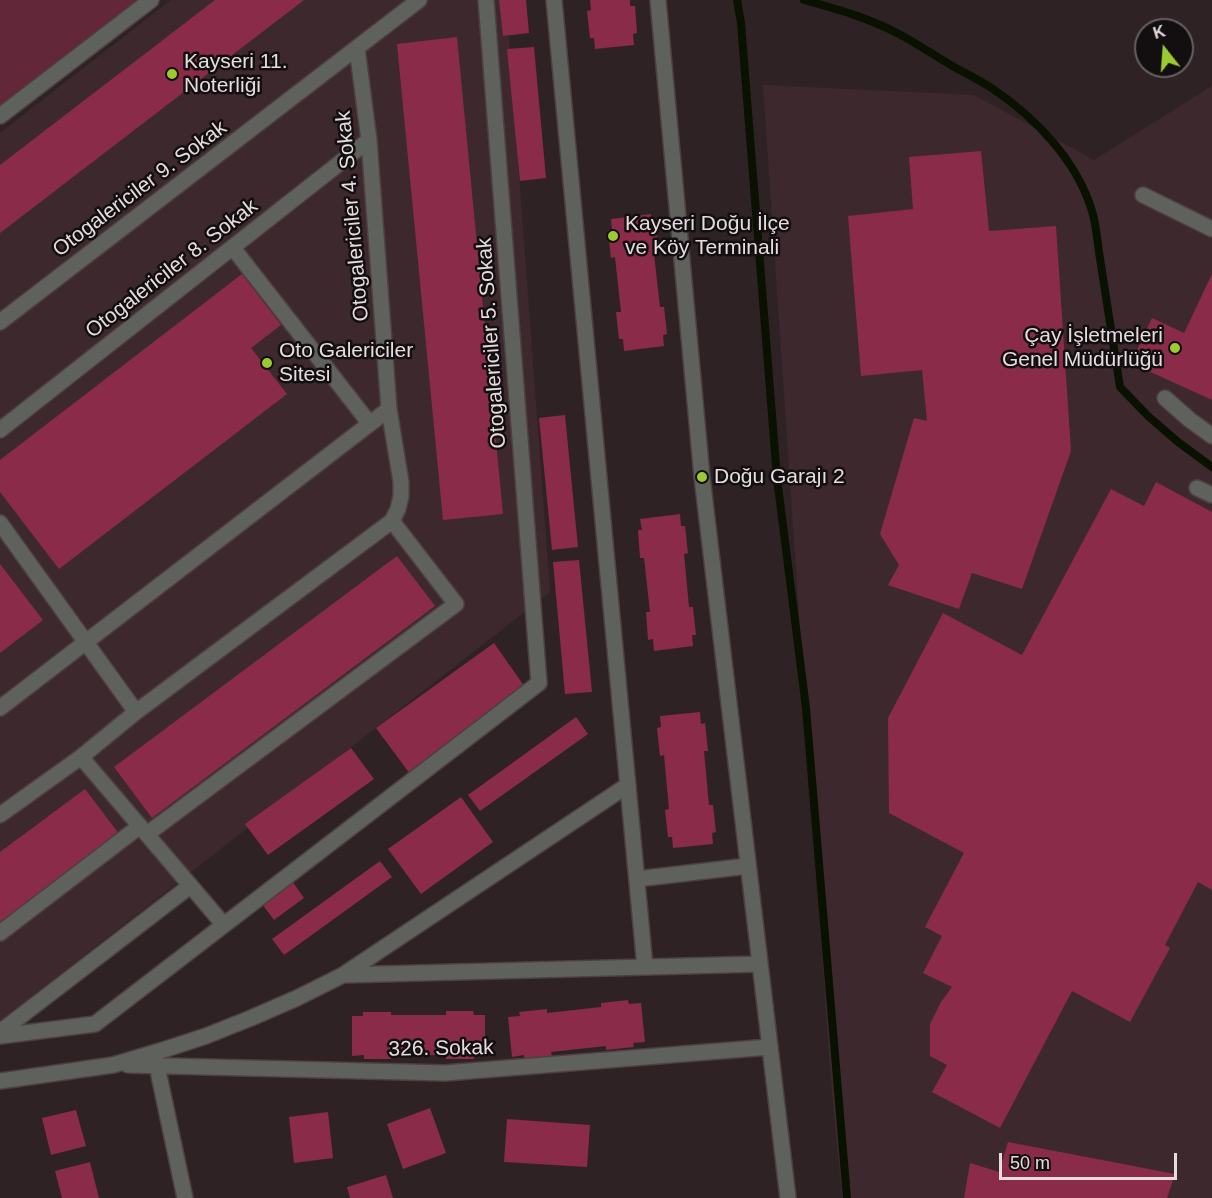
<!DOCTYPE html>
<meta charset="utf-8">
<style>
body{margin:0}
#map{position:relative;width:1212px;height:1198px;overflow:hidden;background:#2f2225;font-family:Arial,sans-serif}
canvas{display:block}
.north{position:absolute;left:1134px;top:18px;width:60px;height:60px;box-sizing:border-box;background:#130e0f;border:2px solid #676062;border-radius:50%;rotate:343deg;font-size:16px;font-weight:700;line-height:24px;text-align:center;color:#e5dcde}
.north::after{content:'';display:block;margin:auto;width:21px;height:27px;background:#9cca31;clip-path:polygon(50% 0,100% 100%,50% 72%,0 100%)}
.scale{position:absolute;left:999px;top:1153px;width:178px;height:27px;box-sizing:border-box;border:3px solid #e5dcde;border-top:0;padding-left:8px;font-size:18px;line-height:21px;white-space:nowrap;color:#e5dcde;-webkit-text-stroke:4px #130e0f;paint-order:stroke}
</style>
<div id="map">
<canvas width="1212" height="1198"></canvas>
<div class="north">K</div>
<div class="scale">50 m</div>
</div>
<script>
const ctx = document.querySelector('canvas').getContext('2d');
ctx.lineJoin = 'round';
function paint(path, color) {
  ctx.fillStyle = color;
  ctx.fill(path, 'evenodd');
}
function stroke(path, color, width, dash) {
  ctx.strokeStyle = color;
  ctx.lineWidth = width;
  ctx.lineCap = dash ? 'butt' : 'round';
  ctx.setLineDash(dash || []);
  ctx.stroke(path);
}
function label(font, color, halo, rows, align = 'center') {
  ctx.font = font + ' Arial,sans-serif';
  ctx.lineWidth = 5;
  ctx.setLineDash([]);
  ctx.textBaseline = 'middle';
  ctx.strokeStyle = halo;
  ctx.fillStyle = color;
  for (const [text, x, y, turn = 0] of rows) {
    ctx.save();
    ctx.translate(x, y);
    ctx.rotate((+turn || 0) * Math.PI / 180);
    ctx.textAlign = isNaN(turn) ? turn : align;
    if (halo) ctx.strokeText(text, 0, 0);
    ctx.fillText(text, 0, 0);
    ctx.restore();
  }
}
paint(new Path2D(`
 M171,0H506L550,592L0,1021V133Z
 M763,85L974,95L1094,160L1212,86V1198H842L830,1069Z`), '#3d292d');
paint(new Path2D(`
 M0,0H147L0,115Z`), '#622738');
stroke(new Path2D(`
 M737,0L741,23L777,478L806,708L847,1198
 M804,0C837,9 869,18 899,34C918,44 935,56 954,67C967,74 981,81 993,89C1036,118 1077,161 1092,211C1096,224 1097,238 1099,252L1120,387L1148,416L1178,442L1212,467`), '#091200', 8);
paint(new Path2D(`
 M215,0H304L0,233V165Z
 M499,0H526L529,33L503,36Z
 M590,0H630V6H635L637,33L633,34L634,45L595,49L594,38H590L587,11L591,10Z
 M457,37L503,514L443,520L397,44Z
 M534,47L546,178L520,181L507,49Z
 M981,151L989,231L1056,226L1071,451L1022,589L972,573L959,609L888,585L899,565L880,534L914,418L927,421L922,370L861,376L848,216L913,209L909,157Z
 M651,214L652,226L656,225L659,253L654,254L660,307H664L667,334L663,335L664,346L624,351L623,339H619L616,312H621L615,257L611,258L608,230H612L611,219Z
 M242,274L281,325L251,348L287,394L59,569L0,492V460Z
 M1212,274V400L1131,363L1152,318L1184,333Z
 M565,415L578,547L552,550L539,418Z
 M1156,482L1212,512V890L1198,882L1165,945L1170,948L1130,1022L1072,991L1000,1128L932,1092L947,1065L930,1056V1024L941,1002L952,987L923,973L942,936L925,927L964,853L889,813L888,718L943,613L1022,655L1111,489L1144,506Z
 M680,514L681,526H685L688,553L684,554L689,607H693L696,635H692L693,646L654,651L653,639L648,640L646,612H650L644,558H640L638,530H642L640,519Z
 M397,556L435,606L152,818L114,767Z
 M579,560L592,692L565,694L553,562Z
 M0,564L43,620L0,653Z
 M494,643L527,690L410,774L376,728Z
 M700,712L701,724L705,723L708,751H704L709,805H713L716,832L712,833L713,844L673,848L672,837H668L665,810L669,809L664,755L660,756L657,728L661,727L660,716Z
 M576,717L588,734L480,811L468,795Z
 M351,748L374,779L268,855L245,824Z
 M85,789L123,839L0,931V852Z
 M461,797L493,842L421,894L388,849Z
 M380,861L392,877L284,955L272,939Z
 M290,878L304,898L274,920L259,900Z
 M628,1000L629,1004L641,1003L645,1042L633,1043L634,1047L606,1050V1046L551,1052L552,1056L524,1059V1055L512,1057L508,1017L520,1016L519,1012L547,1009V1013L601,1007V1003Z
 M446,1011H473L474,1015H485V1055H474V1059H446V1055H391V1059H364V1055L352,1056V1016H363V1012H391V1015H446Z
 M430,1108L446,1153L403,1169L387,1124Z
 M76,1110L86,1146L51,1155L42,1118Z
 M328,1112L333,1158L294,1163L289,1117Z
 M507,1119L590,1125L587,1167L504,1162Z
 M1008,1142L1175,1174L1167,1198H964L970,1163L999,1172Z
 M90,1162L99,1198H62L55,1171Z
 M386,1175L393,1198H350L347,1187Z`), '#892b49');
const street = new Path2D(`
 M554,0L645,967
 M658,0L702,477L788,1198
 M0,116L151,0
 M1143,195L1212,229
 M233,248L370,424
 M0,322L419,0
 M1165,398L1190,420L1212,436
 M0,430L369,140
 M1197,488L1212,495
 M0,523L136,712
 M0,708L389,409
 M81,757L224,925
 M0,815L81,757L136,712L392,521L398,509L401,496V482L389,409L369,140L357,48
 M147,834L456,604L392,521
 M637,879L748,866
 M0,933L140,826
 M343,975L628,785
 M0,1032L190,886
 M0,1036L95,1024L539,683L486,0
 M128,1065L445,1073L770,1047
 M157,1066L185,1198
 M0,1081L113,1065L160,1051L206,1036L251,1018L297,998L343,975L760,964`);
stroke(street, '#4c4043', 18);
stroke(street, '#5f615c', 15);
for (const [x, y, r, color] of [
 [172,74,6,"#9cca31"],
 [613,236,6,"#9cca31"],
 [1175,348,6,"#9cca31"],
 [267,363,6,"#9cca31"],
 [702,477,6,"#9cca31"]
]) {
  const dot = new Path2D();
  dot.arc(x, y, r, 0, 2 * Math.PI);
  ctx.fillStyle = color;
  ctx.fill(dot);
  stroke(dot, '#130e0f', 2);
}
label('21px', '#e5dcde', '#130e0f', [
 ["Kayseri 11.",184,62],
 ["Noterliği",184,86],
 ["Kayseri Doğu İlçe",625,224],
 ["ve Köy Terminali",625,248],
 ["Çay İşletmeleri",1163,336,"right"],
 ["Genel Müdürlüğü",1163,360,"right"],
 ["Oto Galericiler",279,351],
 ["Sitesi",279,375],
 ["Doğu Garajı 2",714,477]
], 'left');
label('21px', '#e5dcde', '#130e0f', [
 ["Otogalericiler 9. Sokak",140,189,-37],
 ["Otogalericiler 4. Sokak",353,216,-95],
 ["Otogalericiler 8. Sokak",172,269,-38],
 ["Otogalericiler 5. Sokak",492,343,-94],
 ["326. Sokak",441,1049,-1]
]);
</script>
